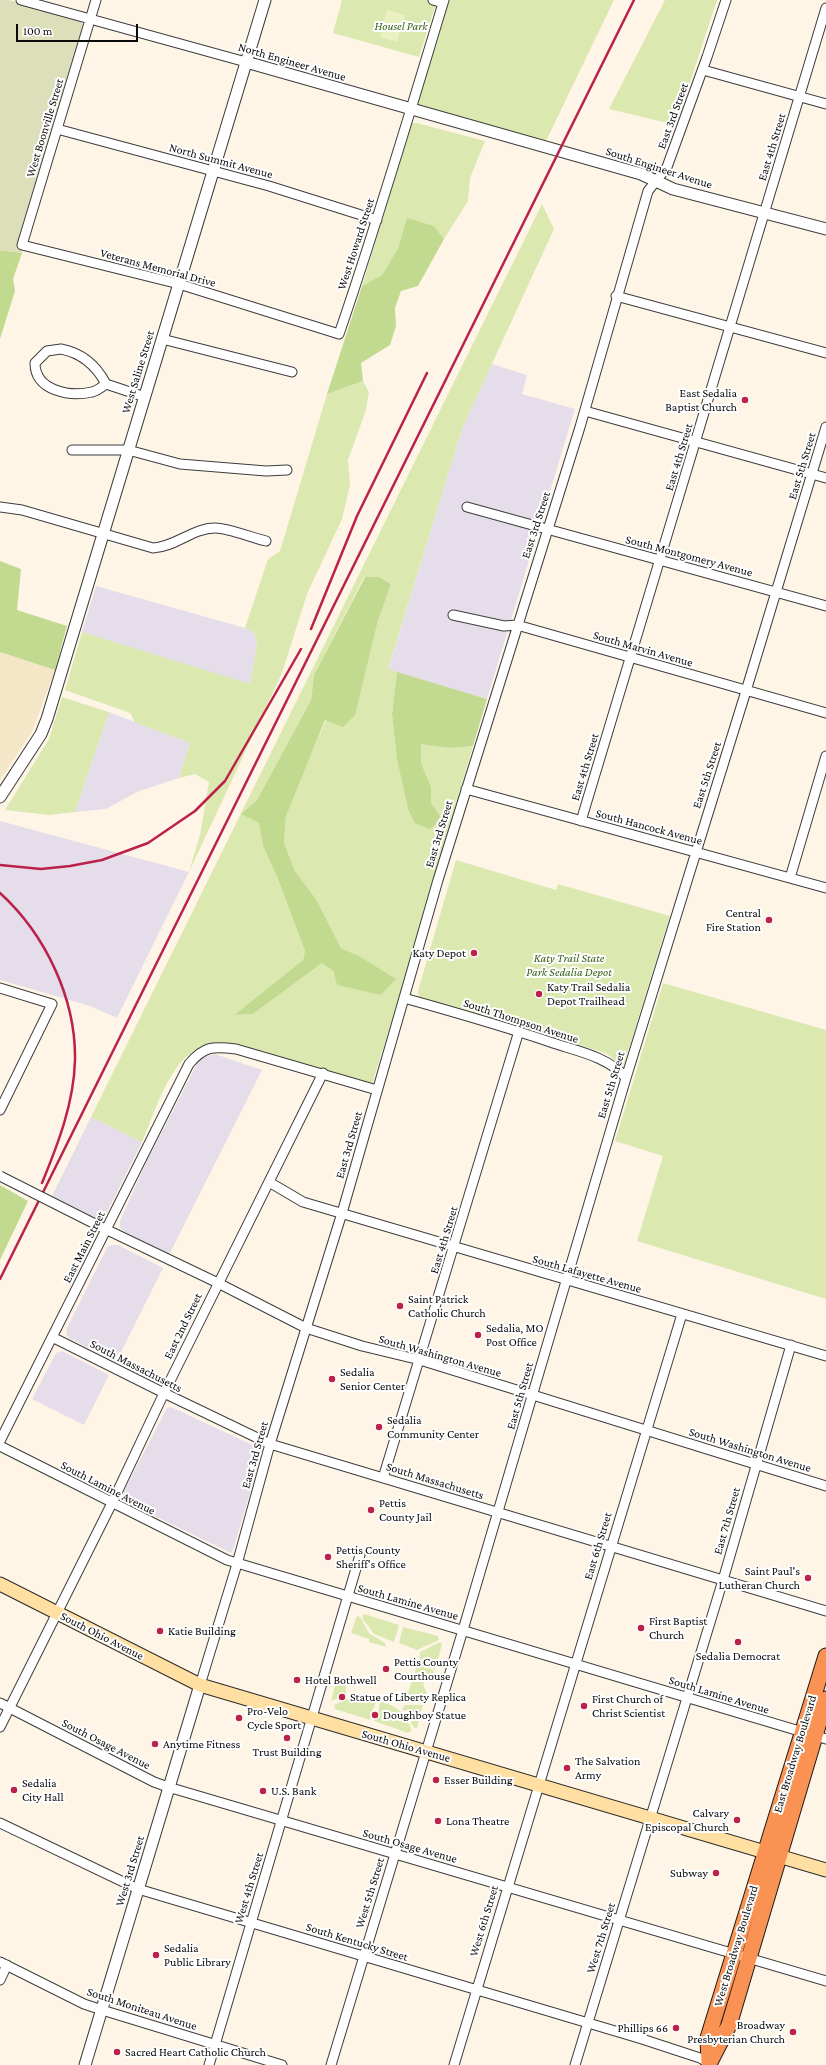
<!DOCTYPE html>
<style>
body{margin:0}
#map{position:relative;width:826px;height:2065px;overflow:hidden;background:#fff5e7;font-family:"Crimson Pro",serif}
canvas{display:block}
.scale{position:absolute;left:16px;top:24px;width:122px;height:18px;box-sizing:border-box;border:2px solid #0a0a0a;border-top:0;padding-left:5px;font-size:12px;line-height:14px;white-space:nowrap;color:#0a0a0a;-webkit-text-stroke:3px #fff;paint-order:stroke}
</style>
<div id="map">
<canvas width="826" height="2065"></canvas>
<div class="scale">100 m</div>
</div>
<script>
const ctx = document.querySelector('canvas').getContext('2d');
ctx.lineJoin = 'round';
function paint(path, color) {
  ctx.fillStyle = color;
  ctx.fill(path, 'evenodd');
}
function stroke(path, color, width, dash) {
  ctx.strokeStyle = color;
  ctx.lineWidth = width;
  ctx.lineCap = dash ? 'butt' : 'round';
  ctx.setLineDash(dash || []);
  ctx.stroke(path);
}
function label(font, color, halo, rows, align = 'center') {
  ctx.font = font + ' "Crimson Pro",serif';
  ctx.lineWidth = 4;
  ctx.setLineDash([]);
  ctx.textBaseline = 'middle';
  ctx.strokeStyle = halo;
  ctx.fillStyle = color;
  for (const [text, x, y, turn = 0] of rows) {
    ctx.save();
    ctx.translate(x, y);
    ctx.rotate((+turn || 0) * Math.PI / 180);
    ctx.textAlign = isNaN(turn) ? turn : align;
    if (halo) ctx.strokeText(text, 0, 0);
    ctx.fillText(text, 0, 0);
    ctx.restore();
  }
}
paint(new Path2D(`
 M492,364L527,375L522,394L575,409L487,699L388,670L462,429Z
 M96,586L245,628L254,632L257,645L250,685L82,632Z
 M109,712L190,743L179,778L137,792L106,809L75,812Z
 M0,821L189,872L117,1018L90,1006L0,980Z
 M215,1054L262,1070L169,1255L122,1231L120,1227V1221L146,1163L198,1062L204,1057Z
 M91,1117L142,1142L106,1214L100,1221L93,1223L49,1202Z
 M112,1245H118L163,1268L116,1362L69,1338L66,1334L67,1328L108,1246Z
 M62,1351L109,1375L84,1425L32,1399L56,1353Z
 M171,1407L261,1449L262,1453L233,1550L231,1553L124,1501L123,1496L124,1491L167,1408Z`), '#e6ddea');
paint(new Path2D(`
 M0,652L55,670L32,732L0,780Z`), '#f4e6c7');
paint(new Path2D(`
 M342,0H437L419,57L333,33Z
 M449,0H614L546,141L417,106Z
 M665,0H717L676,125L609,109Z
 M412,123H417L485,141L470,178L468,201L444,239L434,226L407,219L398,248L382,275L362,286Z
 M542,204L554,229L462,429L388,669L397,672L392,714L397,760L408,809L442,818L431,803V787L421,763V743L451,748L473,746L404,981L372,1084L224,1048C218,1048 211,1047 205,1047C172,1052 154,1115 142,1142L91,1117ZM364,577H379L391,584L377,624L326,720L297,785L286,816L284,843L295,871L316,899L341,948L359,956L395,979L381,995L334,972L322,963L253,1014L234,1015L303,960L305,951L278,879L263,846L259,823L242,814L257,800L311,700L314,675Z
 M363,381L369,392L366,410L348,460L350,485L342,519L307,594L282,673L189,872L200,835L209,782L195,774L179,778L190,743L135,722L130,713L65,690L82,632L250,684L257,645L254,632L245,628L268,559L280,551L327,394Z
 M62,697L109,712L75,812L49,815L5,810L49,739Z
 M456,860L556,890L558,884L670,916L623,1067L606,1053L419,997L418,991Z
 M663,983L826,1030V1299L637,1241L663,1156L615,1141Z
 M364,1614L399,1625L394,1642L374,1634L362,1618Z
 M357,1616L360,1617L369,1633L385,1643L386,1647L369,1642V1639L351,1633Z
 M403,1627L438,1636L439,1640L417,1650L399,1643Z
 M440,1642L442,1644L435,1670L420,1660V1652Z
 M419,1660L434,1671L433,1675L423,1684L427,1694L424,1703H406L405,1702Z
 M336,1682L346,1685V1695L331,1701Z
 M359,1696L376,1701L374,1708L371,1712L370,1720L335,1709L334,1705L352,1697Z
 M380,1701C397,1706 406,1714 412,1731L408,1733L374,1721L378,1714Z
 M405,1705H423L417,1728H414L408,1717L412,1713L409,1709L404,1711L402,1709Z`), '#dbe9b1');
paint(new Path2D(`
 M407,218L434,226L444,239L418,286L401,291L395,308L396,326L390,345L361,363L363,381L327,394L362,286L382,275L398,248Z
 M0,250L22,253L13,279L15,291L0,339Z
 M0,561L21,569L17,610L67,626L55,670L0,652Z
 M365,577H379L391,584L377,624L355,715L343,727L325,720L286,816L284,843L295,871L316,899L341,948L359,956L396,979L381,995L337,985L334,972L322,963L253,1014L234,1015L303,960L305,951L278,879L263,846L259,823L241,814L257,800L311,700L314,675Z
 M397,672L487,699L473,746L451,748L421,744V763L431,787V803L442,818L430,829L415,823L408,809L397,760L392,714Z
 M0,1185L28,1201L0,1260Z`), '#c2da90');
paint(new Path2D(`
 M0,0H9L79,19L83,25L19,236L22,253L0,250Z`), '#dcdfba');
paint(new Path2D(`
 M387,10L405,15L397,42L380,37Z`), '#ebf0c3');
const minor = new Path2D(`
 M21,0L246,62
 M96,0L22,245L179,284L339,334C377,224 410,112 444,0
 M433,0L443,3
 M703,70L826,104
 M57,129L269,186L377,220
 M616,296L826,353
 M162,339L292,372
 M61,349C82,353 96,365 106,384C102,387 97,391 92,392C70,397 35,391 35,363L47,351Z
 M106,384L145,397
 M585,411L826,478
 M72,450H128L180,464L266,471L287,470
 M0,507L22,510L153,548C175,547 193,528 215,528C228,528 253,538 266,541
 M467,507L826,606
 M453,615L504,626L517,625L826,713
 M466,789L826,888
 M581,821L826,8
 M790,878L826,756
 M0,988L52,1004L0,1110
 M404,998C454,1012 504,1026 553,1043C577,1051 609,1057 626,1078
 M269,1182L303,1202L826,1356
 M99,1226L218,1283L306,1328L362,1346L420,1360L826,1486
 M52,1337L164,1393L270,1444L826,1611
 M0,1441L189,1064C204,1046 213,1046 236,1049L377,1090
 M0,1446L227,1560L826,1739
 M383,1478L519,1031
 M200,1685L237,1564L270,1444L342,1213L438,880L580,427L648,191L667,167L707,57L726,0
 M0,1703L154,1782L168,1787L826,1981
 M0,1727L112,1503L164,1393L323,1073
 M0,1823L138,1889L642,2039L700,2058L711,2064
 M0,1962L84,2004L102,2010L282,2065
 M0,1980L7,1965
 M209,2065L360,1555
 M331,2065L463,1630L626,1078L746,691L826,427
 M454,2065L682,1314
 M575,2065L723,1580L791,1345`);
const tertiary = new Path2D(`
 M246,62L641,174L673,189L826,229
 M0,797L41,734L47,719L265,0
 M85,2065L200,1685`);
const secondary = new Path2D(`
 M0,1584L200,1685L826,1870`);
const trunk = new Path2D(`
 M710,2062L729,2025L826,1699
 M709,2063L708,2038L826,1656`);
stroke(minor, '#3d3d3d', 11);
stroke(tertiary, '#3d3d3d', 13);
stroke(secondary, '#2c2c2c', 15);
stroke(trunk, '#1b1b1b', 17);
stroke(minor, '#fff', 9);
stroke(tertiary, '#fff', 11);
stroke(secondary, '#ffdfa2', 13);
stroke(trunk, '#fa9253', 15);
stroke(new Path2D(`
 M311,629L357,516L427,373
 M0,865L41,869L70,866L102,860L148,843L195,811L225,781L301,649
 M0,893C45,934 76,998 75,1060C74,1103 58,1144 42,1183
 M0,1279L634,0`), '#bb214b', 2.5);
const minorBridge = new Path2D(`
 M0,1176L99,1226`);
stroke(minorBridge, '#3d3d3d', 11, []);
stroke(minorBridge, '#fff', 9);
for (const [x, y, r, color] of [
 [745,400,4,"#bb214b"],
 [769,920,4,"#bb214b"],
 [474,953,4,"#bb214b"],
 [539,994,4,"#bb214b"],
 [400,1306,4,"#bb214b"],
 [478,1335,4,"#bb214b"],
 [332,1379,4,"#bb214b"],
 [379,1427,4,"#bb214b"],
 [371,1510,4,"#bb214b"],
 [328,1557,4,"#bb214b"],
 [808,1578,4,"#bb214b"],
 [641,1628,4,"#bb214b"],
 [160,1631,4,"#bb214b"],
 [738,1642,4,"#bb214b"],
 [386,1669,4,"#bb214b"],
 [297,1680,4,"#bb214b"],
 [342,1697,4,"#bb214b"],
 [584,1706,4,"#bb214b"],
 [375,1715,4,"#bb214b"],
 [239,1718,4,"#bb214b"],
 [287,1738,4,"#bb214b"],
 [155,1744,4,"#bb214b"],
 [567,1768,4,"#bb214b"],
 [436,1780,4,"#bb214b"],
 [14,1790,4,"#bb214b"],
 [263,1791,4,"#bb214b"],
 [737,1820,4,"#bb214b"],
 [438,1821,4,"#bb214b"],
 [716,1873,4,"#bb214b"],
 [156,1955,4,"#bb214b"],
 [676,2028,4,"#bb214b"],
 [793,2032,4,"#bb214b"],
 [117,2052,4,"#bb214b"]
]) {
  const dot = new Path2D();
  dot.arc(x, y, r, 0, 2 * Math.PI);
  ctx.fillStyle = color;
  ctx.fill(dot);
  stroke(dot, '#fff', 1.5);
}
label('italic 12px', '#39621a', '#fff', [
 ["Housel Park",401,26],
 ["Katy Trail State",569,958],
 ["Park Sedalia Depot",569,972]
]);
label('12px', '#0a0a0a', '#fff', [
 ["North Engineer Avenue",292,62,16],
 ["East 3rd Street",673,116,-70],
 ["West Boonville Street",45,128,-73],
 ["East 4th Street",772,147,-73],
 ["North Summit Avenue",221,161,15],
 ["South Engineer Avenue",659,168,18],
 ["West Howard Street",356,244,-72],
 ["Veterans Memorial Drive",158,268,15],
 ["West Saline Street",138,372,-73],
 ["East 4th Street",679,457,-73],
 ["East 5th Street",802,466,-73],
 ["East 3rd Street",536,525,-72],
 ["South Montgomery Avenue",689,556,15],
 ["South Marvin Avenue",643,649,16],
 ["East 4th Street",585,767,-73],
 ["East 5th Street",707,775,-72],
 ["South Hancock Avenue",649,827,15],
 ["East 3rd Street",439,834,-73],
 ["South Thompson Avenue",521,1021,18],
 ["East 5th Street",611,1085,-73],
 ["East 3rd Street",349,1145,-74],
 ["East 4th Street",444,1240,-73],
 ["East Main Street",84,1247,-63],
 ["South Lafayette Avenue",587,1274,16],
 ["East 2nd Street",183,1326,-64],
 ["South Washington Avenue",440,1356,16],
 ["South Massachusetts",136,1366,27],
 ["East 5th Street",520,1396,-74],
 ["South Washington Avenue",750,1450,17],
 ["East 3rd Street",255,1455,-74],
 ["South Massachusetts",435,1481,17],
 ["South Lamine Avenue",108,1488,27],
 ["East 7th Street",727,1521,-74],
 ["East 6th Street",598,1546,-73],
 ["South Lamine Avenue",408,1602,16],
 ["South Ohio Avenue",102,1636,27],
 ["South Lamine Avenue",719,1695,17],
 ["South Osage Avenue",106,1744,27],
 ["South Ohio Avenue",406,1746,16],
 ["East Broadway Boulevard",795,1754,-73],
 ["South Osage Avenue",410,1846,16],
 ["West 3rd Street",130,1871,-73],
 ["West 4th Street",249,1888,-73],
 ["West 5th Street",370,1893,-73],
 ["West 6th Street",484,1921,-73],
 ["West 7th Street",601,1938,-73],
 ["South Kentucky Street",357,1942,17],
 ["West Broadway Boulevard",736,1946,-73],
 ["South Moniteau Avenue",142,2009,18]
]);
label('12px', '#0a0a0a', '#fff', [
 ["East Sedalia",737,393,"right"],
 ["Baptist Church",737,407,"right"],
 ["Central",761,913,"right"],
 ["Fire Station",761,927,"right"],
 ["Katy Depot",466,953,"right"],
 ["Katy Trail Sedalia",547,987],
 ["Depot Trailhead",547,1001],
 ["Saint Patrick",408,1299],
 ["Catholic Church",408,1313],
 ["Sedalia, MO",486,1328],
 ["Post Office",486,1342],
 ["Sedalia",340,1372],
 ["Senior Center",340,1386],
 ["Sedalia",387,1420],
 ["Community Center",387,1434],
 ["Pettis",379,1503],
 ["County Jail",379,1517],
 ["Pettis County",336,1550],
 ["Sheriff's Office",336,1564],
 ["Saint Paul's",800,1571,"right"],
 ["Lutheran Church",800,1585,"right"],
 ["First Baptist",649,1621],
 ["Church",649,1635],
 ["Katie Building",168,1631],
 ["Sedalia Democrat",738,1656,"center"],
 ["Pettis County",394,1662],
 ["Courthouse",394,1676],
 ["Hotel Bothwell",305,1680],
 ["Statue of Liberty Replica",350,1697],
 ["First Church of",592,1699],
 ["Christ Scientist",592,1713],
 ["Pro-Velo",247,1711],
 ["Cycle Sport",247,1725],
 ["Doughboy Statue",383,1715],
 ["Anytime Fitness",163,1744],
 ["Trust Building",287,1752,"center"],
 ["The Salvation",575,1761],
 ["Army",575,1775],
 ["Esser Building",444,1780],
 ["Sedalia",22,1783],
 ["City Hall",22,1797],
 ["U.S. Bank",271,1791],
 ["Calvary",729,1813,"right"],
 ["Episcopal Church",729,1827,"right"],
 ["Lona Theatre",446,1821],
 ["Subway",708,1873,"right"],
 ["Sedalia",164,1948],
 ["Public Library",164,1962],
 ["Broadway",785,2025,"right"],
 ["Presbyterian Church",785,2039,"right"],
 ["Phillips 66",668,2028,"right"],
 ["Sacred Heart Catholic Church",125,2052]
], 'left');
</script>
